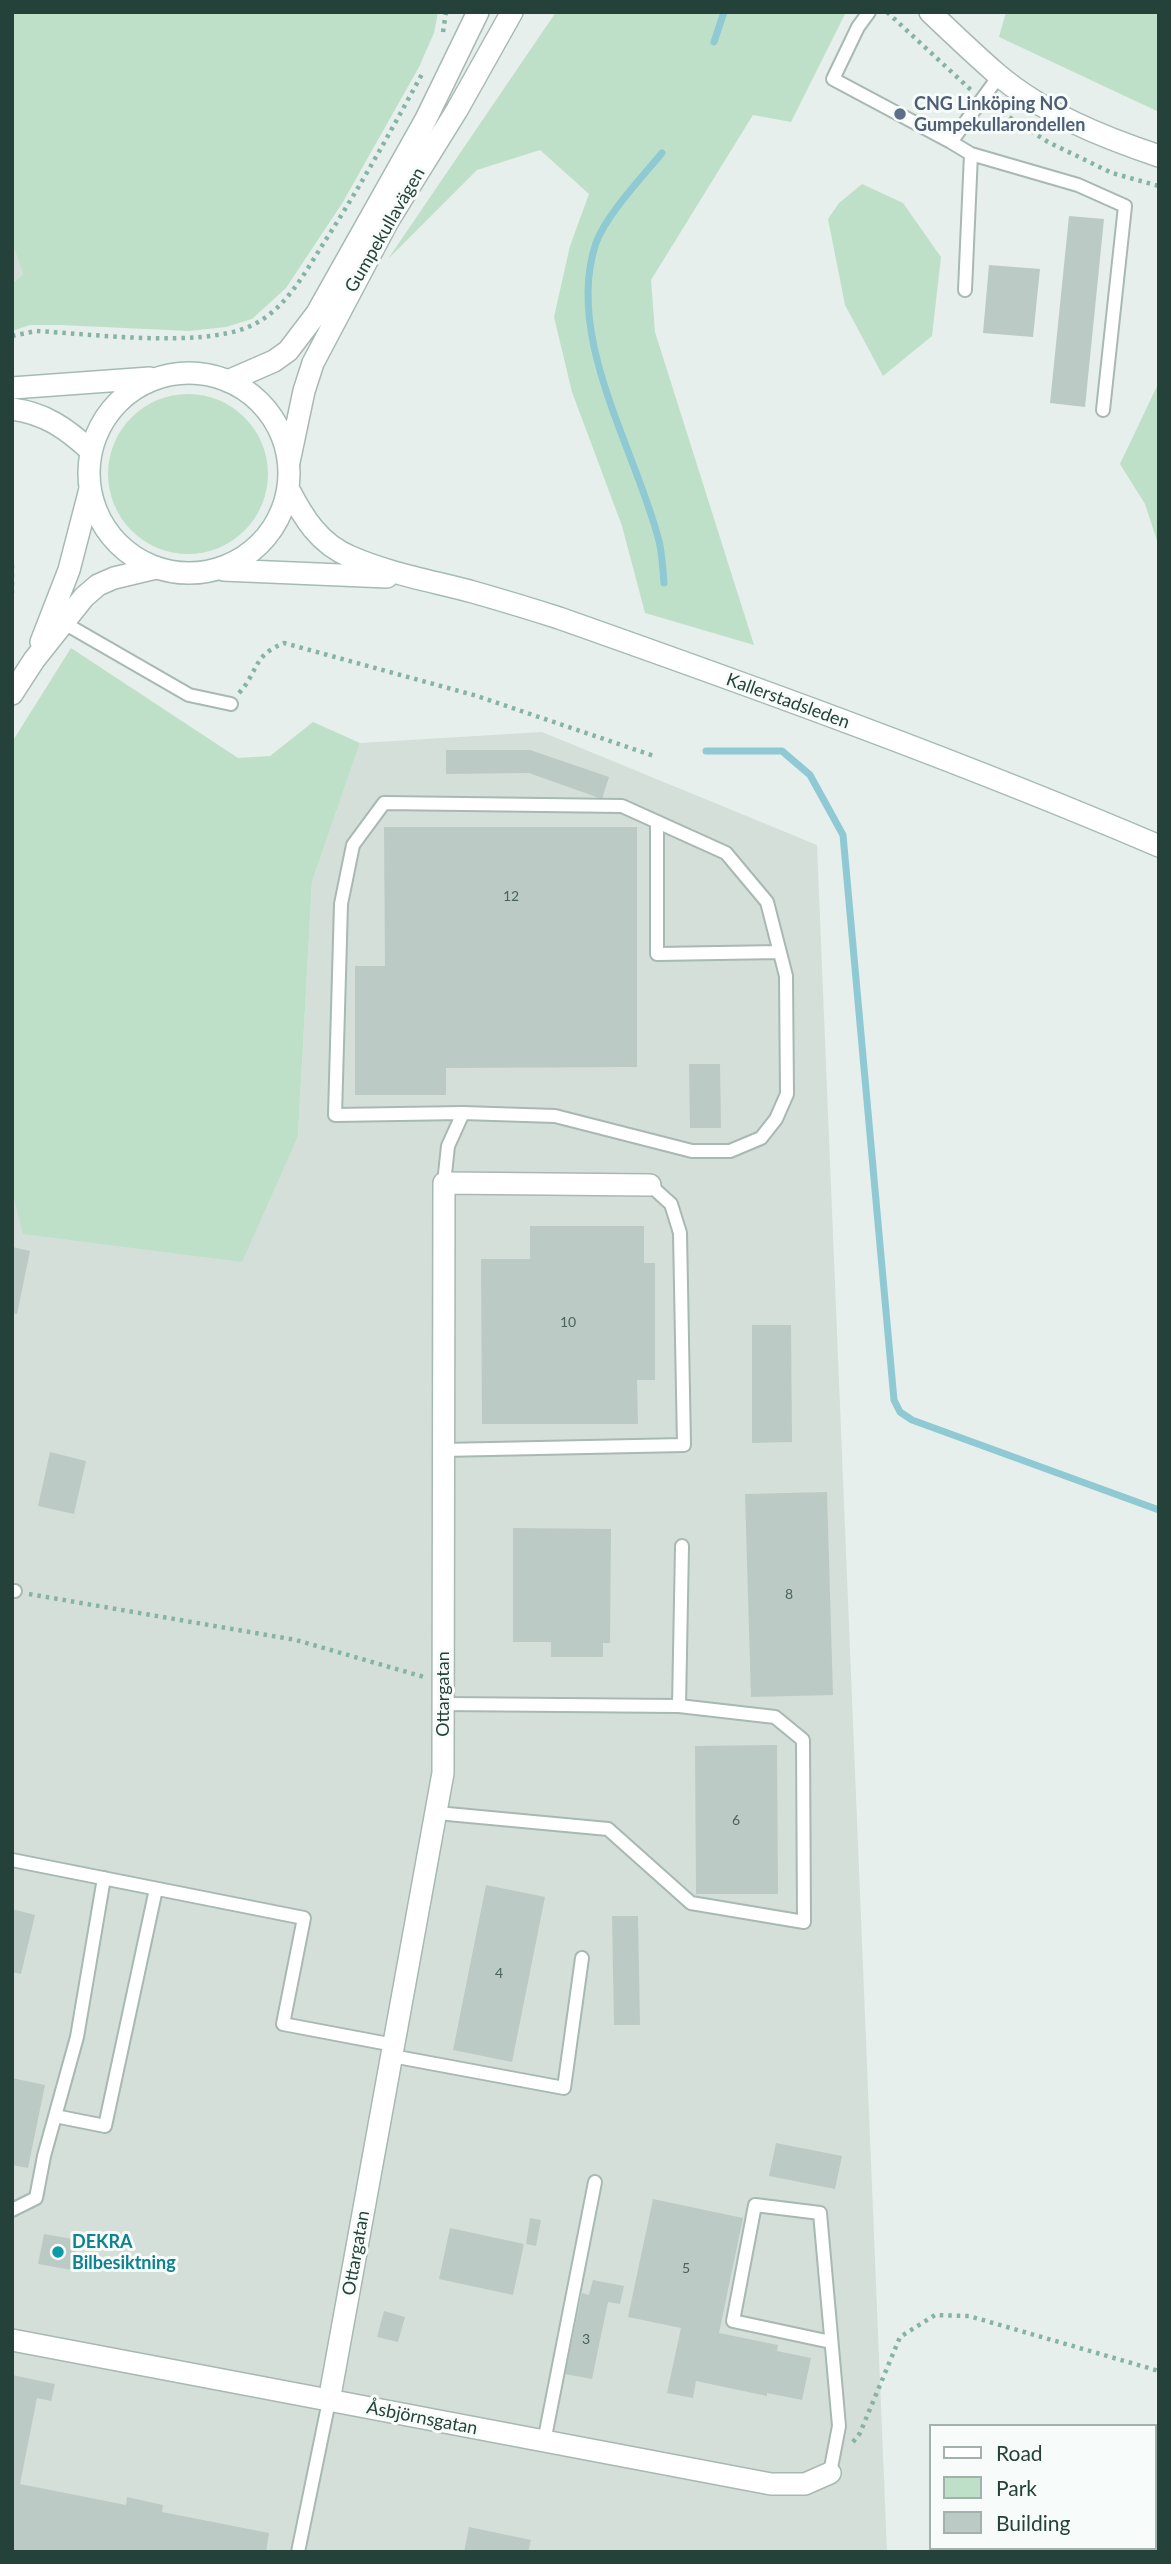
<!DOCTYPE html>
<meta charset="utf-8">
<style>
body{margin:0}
#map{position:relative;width:1171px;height:2564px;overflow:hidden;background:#e6efeb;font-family:Lato,sans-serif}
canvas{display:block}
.frame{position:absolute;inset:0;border:14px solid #24423a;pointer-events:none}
.legend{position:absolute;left:929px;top:2424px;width:228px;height:126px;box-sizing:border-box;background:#f7fbf9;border:2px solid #a3b1ad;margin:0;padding:9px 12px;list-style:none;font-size:21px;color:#24423a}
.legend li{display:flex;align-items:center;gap:14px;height:35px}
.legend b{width:35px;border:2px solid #a3b1ad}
</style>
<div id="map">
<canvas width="1171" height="2564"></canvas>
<div class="frame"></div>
<ul class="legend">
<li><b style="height:9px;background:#fff"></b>Road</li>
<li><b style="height:19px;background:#bfe0c8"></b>Park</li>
<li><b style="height:19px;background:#bbcac4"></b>Building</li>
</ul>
</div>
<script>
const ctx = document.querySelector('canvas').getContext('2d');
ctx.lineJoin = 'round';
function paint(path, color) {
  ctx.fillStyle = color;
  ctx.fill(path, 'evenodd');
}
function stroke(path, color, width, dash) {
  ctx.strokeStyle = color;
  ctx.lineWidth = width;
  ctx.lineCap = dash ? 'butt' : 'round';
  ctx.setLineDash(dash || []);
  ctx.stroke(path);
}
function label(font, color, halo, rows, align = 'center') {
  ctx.font = font + ' Lato,sans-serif';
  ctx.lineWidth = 6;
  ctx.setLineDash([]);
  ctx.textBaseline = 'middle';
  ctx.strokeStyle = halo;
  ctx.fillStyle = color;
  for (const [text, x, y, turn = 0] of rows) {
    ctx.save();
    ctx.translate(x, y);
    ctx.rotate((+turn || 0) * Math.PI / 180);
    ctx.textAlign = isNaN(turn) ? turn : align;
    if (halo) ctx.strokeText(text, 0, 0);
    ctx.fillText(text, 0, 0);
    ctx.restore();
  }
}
paint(new Path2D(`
 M12,243L23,274L12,284Z
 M542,732L817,845L887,2552H12V1192L24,1234L298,1136L312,882L360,743Z`), '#d4dfda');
paint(new Path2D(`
 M12,12H438L434,33L419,67L343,202L286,288L252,319L226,327L189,331L60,325H30L12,331V284L23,274L12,243Z
 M556,12H846L791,122L753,115L651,280L655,332L754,645L645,613L622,526L572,392L554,317L570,246L589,194L540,150L477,170L388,259Z
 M1006,12H1159V112L999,37Z
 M862,184L903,203L941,257L932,336L883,376L845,305L828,219L839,203Z
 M1159,382V547L1145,504L1120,464Z
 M108 474a80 80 0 1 1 160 0a80 80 0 1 1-160 0Z
 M71,648L238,758L270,756L313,722L360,743L312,882L298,1136L242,1262L23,1234L12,1192V742Z`), '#bfe0c8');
stroke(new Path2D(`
 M714,42L724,12
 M662,153C643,176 606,215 596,243C564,337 636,450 659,541C662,554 663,569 664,583
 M706,751H782L810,775L843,835L894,1400L900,1412L912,1420L1159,1510`), '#8ec9d4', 7);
paint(new Path2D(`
 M1069,216L1104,219L1085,407L1050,403Z
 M989,265L1040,269L1033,337L983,333Z
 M446,750H530L609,777L602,799L529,773L446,774Z
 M384,827H637V1067L446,1068V1095H355V966H385Z
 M689,1064H720L721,1128H690Z
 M530,1226H644V1263H655V1380H637L638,1424H482L481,1259H530Z
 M12,1247L30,1251L17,1314L12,1313Z
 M752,1325H791L792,1442L752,1443Z
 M50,1452L86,1461L74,1514L38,1506Z
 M827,1492L833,1695L751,1697L745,1494Z
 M513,1528L611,1529L610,1643H603V1657H551V1642H513Z
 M777,1745L778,1894H696L695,1746Z
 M486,1885L545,1897L512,2062L453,2050Z
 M12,1909L35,1915L21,1974L12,1972Z
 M612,1916H638L640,2025H614Z
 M12,2078L45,2085L28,2168L12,2165Z
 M776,2143L842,2156L835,2189L769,2176Z
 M653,2199L743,2218L719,2333L778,2345L777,2351L811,2358L802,2400L767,2393V2396L696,2381L693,2398L667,2393L681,2328L628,2317Z
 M530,2218L541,2220L536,2246L526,2244Z
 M450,2228L524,2244L513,2295L439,2279Z
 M44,2234L78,2240L72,2270L38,2264Z
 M593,2280L624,2286L620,2304L608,2302L592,2379L565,2374L582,2293L589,2295Z
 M384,2311L405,2317L398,2342L377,2337Z
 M12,2375L55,2384L51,2401L37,2398L20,2484L126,2505L127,2497L163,2505L162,2512L269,2533L266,2552H12Z
 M469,2527L531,2540L528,2552H464Z`), '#bbcac4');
const service = new Path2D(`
 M869,12L858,27L833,79L951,142L999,76
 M951,142L971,154L965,290
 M971,154L1078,185L1125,206L1103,410
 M64,623L189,695L231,704
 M657,823V954L780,952
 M444,1183L448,1146L463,1113L555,1116L692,1151H730L761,1138L776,1119L787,1094L786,976L767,902L726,853L622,806L384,803L353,845L341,904L335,1115L463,1113
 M442,1450L684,1445L680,1233L671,1204L650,1185
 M12,1591H15
 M679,1706L682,1546
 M437,1813L608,1829L691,1903L804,1922L803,1740L775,1717L679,1706L443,1704
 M12,1860L304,1918L283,2024L394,2045
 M392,2056L564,2088L582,1958
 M55,2116L105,2126L156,1889
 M12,2210L36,2198L44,2156L77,2037L104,1878
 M544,2442L595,2182
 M830,2473L839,2426L820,2213L755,2205L733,2321L831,2342
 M298,2552L329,2401`);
const minor = new Path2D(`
 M930,12C952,33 974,54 997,74C1043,113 1102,137 1159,156
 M12,2340L771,2484H805L830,2473
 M329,2401L443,1773L444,1183L650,1185`);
const tertiary = new Path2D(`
 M228,381L274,361L288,351L317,313L425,121L478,12
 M289,462L304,391L313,363L388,221L457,110L512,12
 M41,642L69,570L90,489
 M12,694L34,660L84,597L98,585L114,578L156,568`);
const secondary = new Path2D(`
 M89 473a100 100 0 1 1 200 0a100 100 0 1 1-200 0Z
 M12,388L150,378
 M12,409C45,413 67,429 91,451
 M288,488C303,517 319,544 351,557C390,574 432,581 473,592C501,600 531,609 559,618C760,689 962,762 1159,846
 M223,570L387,577`);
stroke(service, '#a8b8b2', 16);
stroke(minor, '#a8b8b2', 24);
stroke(tertiary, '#a8b8b2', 24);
stroke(secondary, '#a4bbb3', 24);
stroke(new Path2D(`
 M887,12L971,90
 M443,32L446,12
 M995,108L1048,142L1112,173L1159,186
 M12,336L36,331C92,334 198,348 248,327C285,312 305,272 325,241C360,187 391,131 422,74
 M12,565V593
 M239,693C259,671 252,656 284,643L477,696L654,756
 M29,1594L296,1640L424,1677
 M853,2442L860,2433L900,2337L935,2315L969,2316L1159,2371`), '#86b3a5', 4.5, [3.5, 5]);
stroke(service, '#fff', 12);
stroke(minor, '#fff', 21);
stroke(tertiary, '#fff', 21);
stroke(secondary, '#fff', 21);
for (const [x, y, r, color] of [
 [900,114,7,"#5c6f8a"],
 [58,2252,7,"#0f9aa8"]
]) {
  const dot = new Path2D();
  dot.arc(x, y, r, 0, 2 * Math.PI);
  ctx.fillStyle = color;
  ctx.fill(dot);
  stroke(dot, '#f7fbf9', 2.5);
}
label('14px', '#4a645c', null, [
 ["12",511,896],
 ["10",568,1322],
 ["8",789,1594],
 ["6",736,1820],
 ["4",499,1973],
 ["5",686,2268],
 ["3",586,2339]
]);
label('bold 18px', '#4e5e75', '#f7fbf9', [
 ["CNG Linköping NO",914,104],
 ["Gumpekullarondellen",914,125]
], 'left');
label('18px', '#24423a', '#f7fbf9', [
 ["Gumpekullavägen",385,230,-60],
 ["Kallerstadsleden",788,701,20],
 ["Ottargatan",443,1694,-90],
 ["Ottargatan",356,2253,-80],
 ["Åsbjörnsgatan",422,2418,11]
]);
label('bold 18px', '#0d838f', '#f7fbf9', [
 ["DEKRA",72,2242],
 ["Bilbesiktning",72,2263]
], 'left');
</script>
